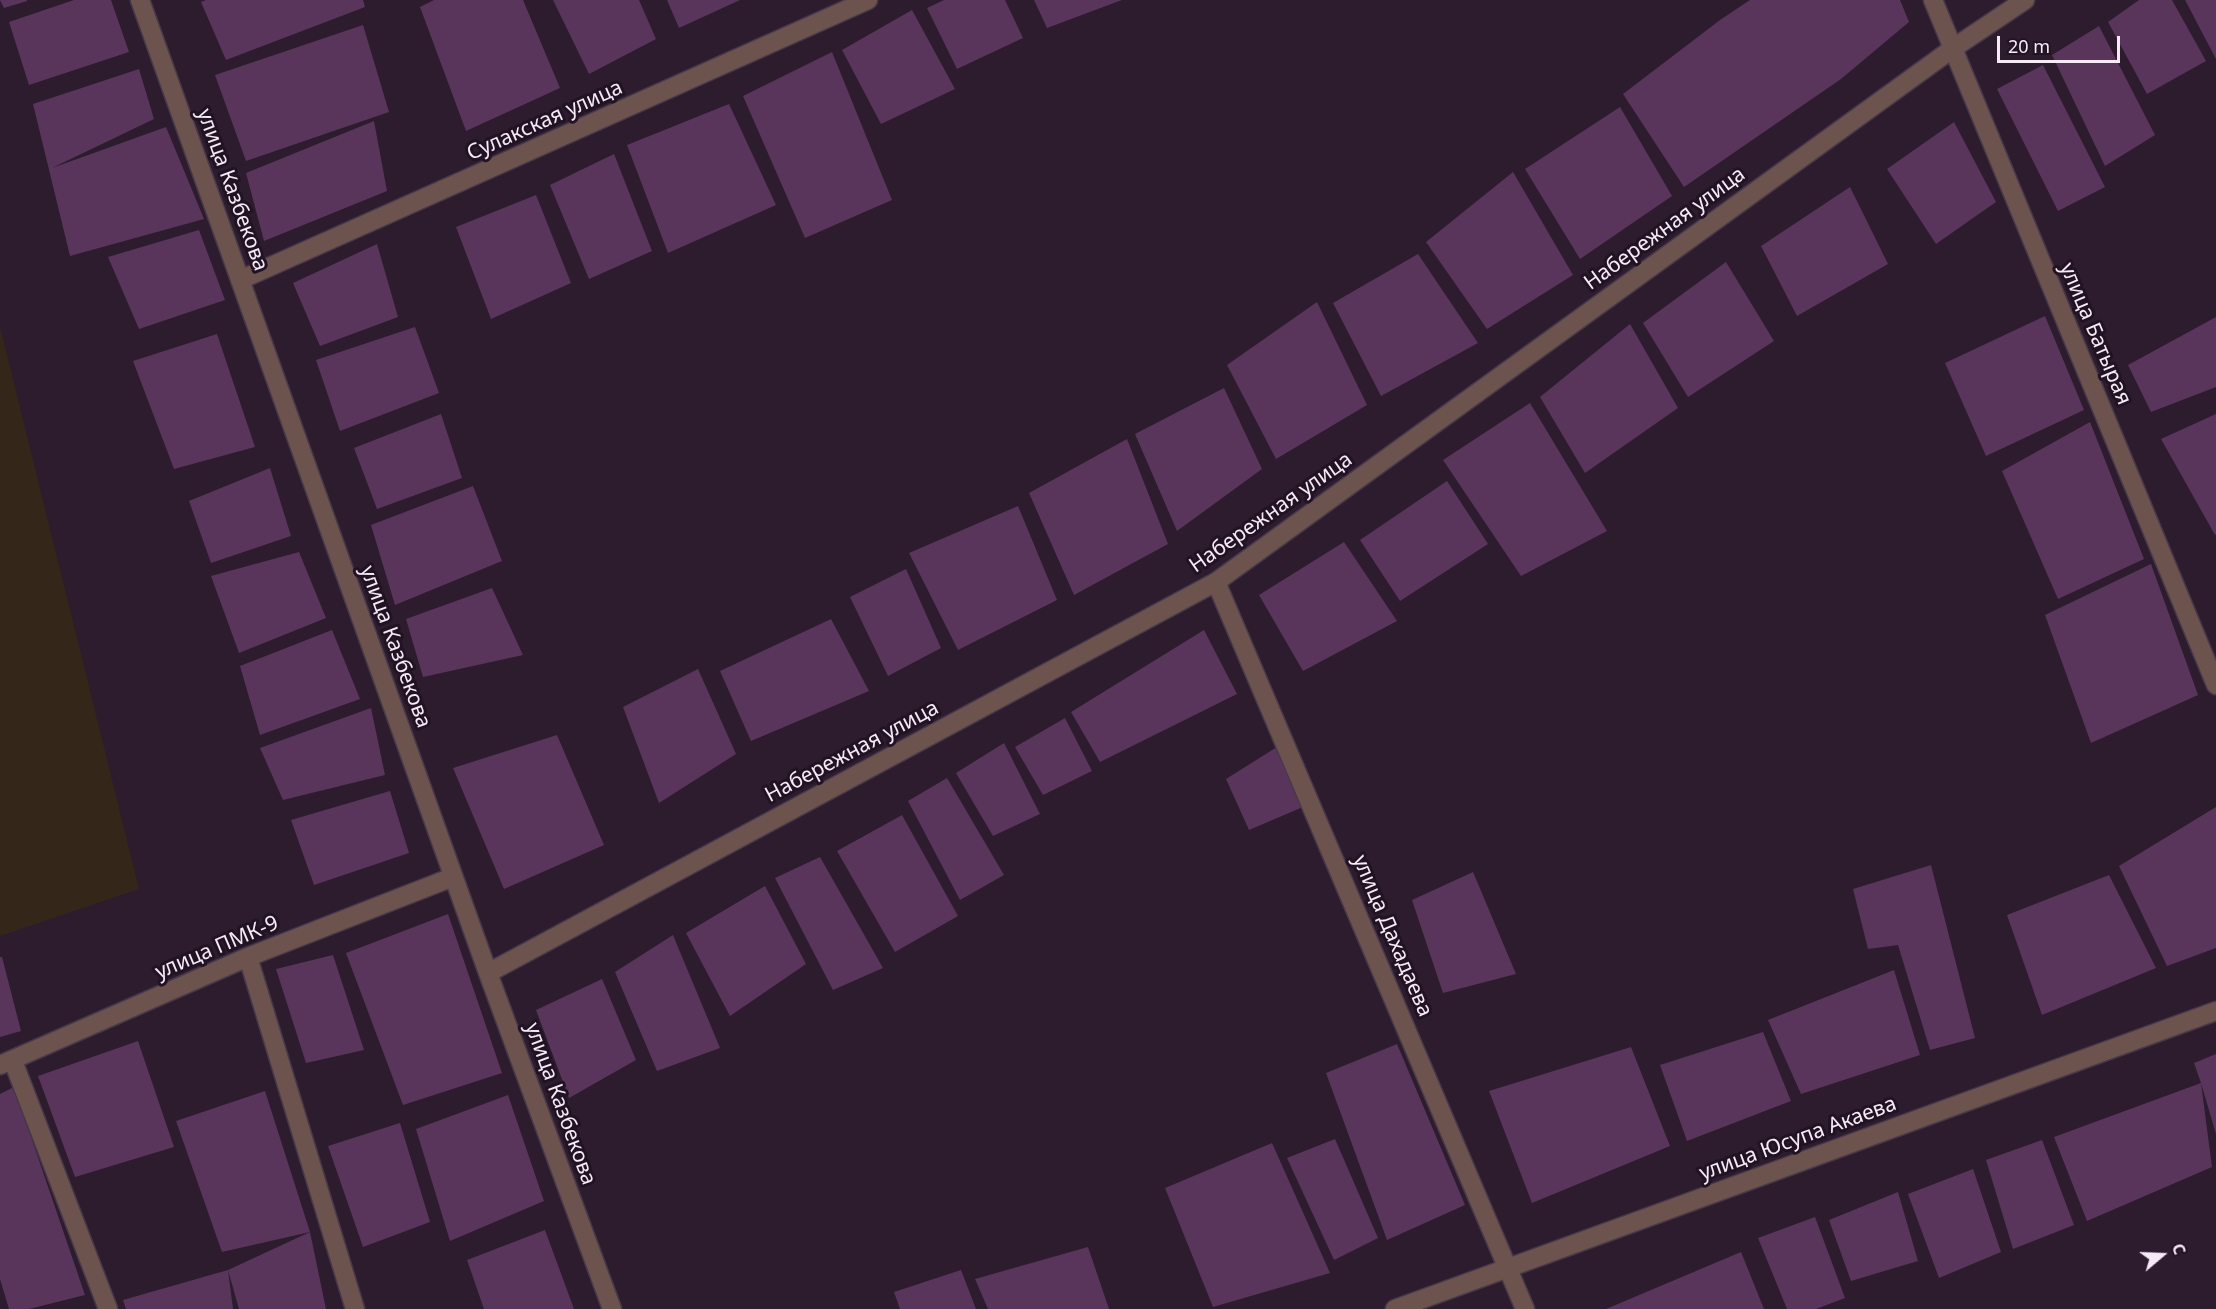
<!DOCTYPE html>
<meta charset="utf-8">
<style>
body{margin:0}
#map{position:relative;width:2216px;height:1309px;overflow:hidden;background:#2c1c2e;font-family:"Noto Sans",sans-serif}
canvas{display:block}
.north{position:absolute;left:2132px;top:1225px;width:60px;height:60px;-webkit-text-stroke:4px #221324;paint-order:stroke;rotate:71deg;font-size:16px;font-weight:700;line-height:24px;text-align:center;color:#f5eaf6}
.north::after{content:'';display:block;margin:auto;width:21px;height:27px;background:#f5eaf6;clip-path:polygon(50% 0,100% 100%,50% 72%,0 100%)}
.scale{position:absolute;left:1997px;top:36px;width:123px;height:27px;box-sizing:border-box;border:3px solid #f5eaf6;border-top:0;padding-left:8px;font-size:18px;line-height:21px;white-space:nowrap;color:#f5eaf6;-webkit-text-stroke:4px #221324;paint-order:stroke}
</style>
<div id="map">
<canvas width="2216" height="1309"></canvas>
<div class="north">С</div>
<div class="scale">20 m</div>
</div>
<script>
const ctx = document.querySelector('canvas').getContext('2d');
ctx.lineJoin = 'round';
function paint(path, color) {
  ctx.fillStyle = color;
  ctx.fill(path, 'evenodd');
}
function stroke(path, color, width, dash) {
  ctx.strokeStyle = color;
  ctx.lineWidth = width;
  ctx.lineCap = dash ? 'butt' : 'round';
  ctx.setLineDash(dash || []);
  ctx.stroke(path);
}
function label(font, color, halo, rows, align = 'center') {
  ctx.font = font + ' "Noto Sans",sans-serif';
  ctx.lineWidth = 6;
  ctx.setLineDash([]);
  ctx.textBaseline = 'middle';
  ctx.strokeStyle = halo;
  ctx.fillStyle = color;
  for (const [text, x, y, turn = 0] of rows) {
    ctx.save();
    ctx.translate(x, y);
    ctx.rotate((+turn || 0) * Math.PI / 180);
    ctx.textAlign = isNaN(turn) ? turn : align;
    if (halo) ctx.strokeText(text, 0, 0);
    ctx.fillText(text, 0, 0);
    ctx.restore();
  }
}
paint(new Path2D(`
 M0,327L139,889L0,936Z`), '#34271a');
paint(new Path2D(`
 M0,0H27V1L4,8Z
 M74,0H111L129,52L29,85L9,22Z
 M206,0H363L365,7L226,60L201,2Z
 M434,0H523L560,88L466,131L420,7Z
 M553,0H639L656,39L589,74Z
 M667,0H740L679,28Z
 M944,0H1005L1023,38L957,69L927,8Z
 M1034,0H1122L1047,28Z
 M1750,0H1900L1909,22L1841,79L1684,187L1623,94L1720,20Z
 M2139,0H2172L2206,61L2147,94L2108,22Z
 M2185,0H2216V59Z
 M912,10L955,89L881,124L842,50Z
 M363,25L389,112L246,161L215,75Z
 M2099,26L2155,135L2105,166L2052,55Z
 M832,52L892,200L805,238L743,96Z
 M2043,65L2105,187L2058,211L1997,89Z
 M139,69L154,119L52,168L166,127L204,219L70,256L33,104Z
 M729,104L776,205L668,253L627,145Z
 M1620,107L1672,196L1580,259L1525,169Z
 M374,121L387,191L264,241L246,173Z
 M1954,122L1996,202L1936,244L1887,169Z
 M614,154L652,251L589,279L550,185Z
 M1513,172L1573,275L1487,329L1426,242Z
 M1850,187L1888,264L1797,316L1761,246Z
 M536,195L571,283L491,319L456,227Z
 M199,230L225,300L139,329L108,257Z
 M377,244L398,317L320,346L293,283Z
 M1418,254L1478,343L1381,396L1333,303Z
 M1726,262L1774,341L1688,397L1643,323Z
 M1317,302L1367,405L1276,459L1227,365Z
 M2045,316L2084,410L1986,456L1945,363Z
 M2216,317V387L2151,412L2128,365Z
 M1630,324L1678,408L1585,473L1540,397Z
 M415,327L439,393L340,431L316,360Z
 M217,334L255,447L174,469L133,361Z
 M1224,388L1262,469L1177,531L1135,434Z
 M1530,403L1607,531L1521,576L1443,460Z
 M441,414L462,478L377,509L354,448Z
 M2216,414V534L2215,535L2161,439Z
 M2090,422L2144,559L2058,599L2002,471Z
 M1127,439L1168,544L1074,595L1029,493Z
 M270,468L291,536L211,563L189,501Z
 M1447,481L1488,544L1400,601L1360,540Z
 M473,486L502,561L395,605L371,525Z
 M1018,506L1057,600L958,650L909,553Z
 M1344,542L1397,621L1303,671L1259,595Z
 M299,552L326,618L239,653L211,576Z
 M2151,564L2198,695L2091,743L2045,615Z
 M906,569L941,648L888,676L850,597Z
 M492,588L523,655L423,677L406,619Z
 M831,619L869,691L751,741L720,671Z
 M332,630L360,699L260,735L240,666Z
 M1204,630L1237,694L1100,762L1071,712Z
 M698,669L736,754L659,803L623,707Z
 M371,708L385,775L283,800L260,748Z
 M1065,718L1092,771L1043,795L1015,747Z
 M557,735L604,845L504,889L453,768Z
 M1004,743L1040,814L993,836L956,773Z
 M1277,747L1303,807L1249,830L1226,779Z
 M947,778L1004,875L960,900L908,801Z
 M390,791L409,853L314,885L291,820Z
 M2216,807V948L2167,966L2119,866Z
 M902,815L958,916L895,952L837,851Z
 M820,857L883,968L833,990L775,878Z
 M1931,865L1975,1038L1930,1050L1898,945L1868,949L1853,889Z
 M1473,872L1516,974L1443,993L1412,900Z
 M2109,875L2156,968L2042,1015L2007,915Z
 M765,886L806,964L730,1016L686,933Z
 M448,914L502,1073L403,1105L346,953Z
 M673,935L720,1048L657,1071L615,972Z
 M333,955L364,1050L306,1063L276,969Z
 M0,957H2L21,1031L0,1037Z
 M1894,970L1920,1055L1801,1094L1768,1020Z
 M602,979L636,1060L569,1098L536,1010Z
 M1763,1032L1791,1101L1687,1141L1660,1065Z
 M138,1041L174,1147L75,1177L38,1076Z
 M1397,1044L1465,1205L1387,1240L1326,1073Z
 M1631,1047L1670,1146L1532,1203L1489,1091Z
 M2216,1054V1134L2201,1083L2212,1167L2087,1221L2054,1137L2201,1083L2194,1063Z
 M14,1087L85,1295L29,1309H9L0,1279V1094Z
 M265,1091L310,1232L326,1309H239L228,1270L233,1309H126L123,1300L228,1270L310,1232L222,1252L176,1121Z
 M508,1095L544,1201L450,1241L416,1129Z
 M400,1123L430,1222L363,1247L328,1146Z
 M1335,1139L1378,1238L1334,1260L1287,1158Z
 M2042,1140L2074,1225L2013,1249L1986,1160Z
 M1272,1143L1330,1273L1213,1307L1165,1188Z
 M1973,1169L2001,1252L1939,1278L1908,1194Z
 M1898,1192L1918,1261L1851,1281L1829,1220Z
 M1815,1217L1845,1298L1816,1309H1787L1758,1238Z
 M545,1230L574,1309H484L467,1260Z
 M1088,1247L1109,1309H988L975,1279Z
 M1741,1252L1764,1309H1606Z
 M961,1270L976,1309H900L894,1292Z`), '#59355c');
const minor = new Path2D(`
 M140,0L488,973L612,1309
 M1933,0L2216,685
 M240,280L868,0
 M1216,582L1525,1309
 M248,957L355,1309
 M488,973L1216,582L1952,49L2025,0
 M13,1061L108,1309
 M0,1065L248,957L453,877
 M1395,1309L2216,1011`);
stroke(minor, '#48394a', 21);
stroke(minor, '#6c534e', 18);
label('21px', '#f5eaf6', '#221324', [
 ["Сулакская улица",545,121,-24],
 ["улица Казбекова",232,190,70],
 ["Набережная улица",1665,229,-36],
 ["улица Батырая",2095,334,67],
 ["Набережная улица",1271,513,-35],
 ["улица Казбекова",395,647,70],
 ["Набережная улица",852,752,-28],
 ["улица Дахадаева",1392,936,67],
 ["улица ПМК-9",217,948,-23],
 ["улица Казбекова",560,1104,70],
 ["улица Юсупа Акаева",1798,1139,-20]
]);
</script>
